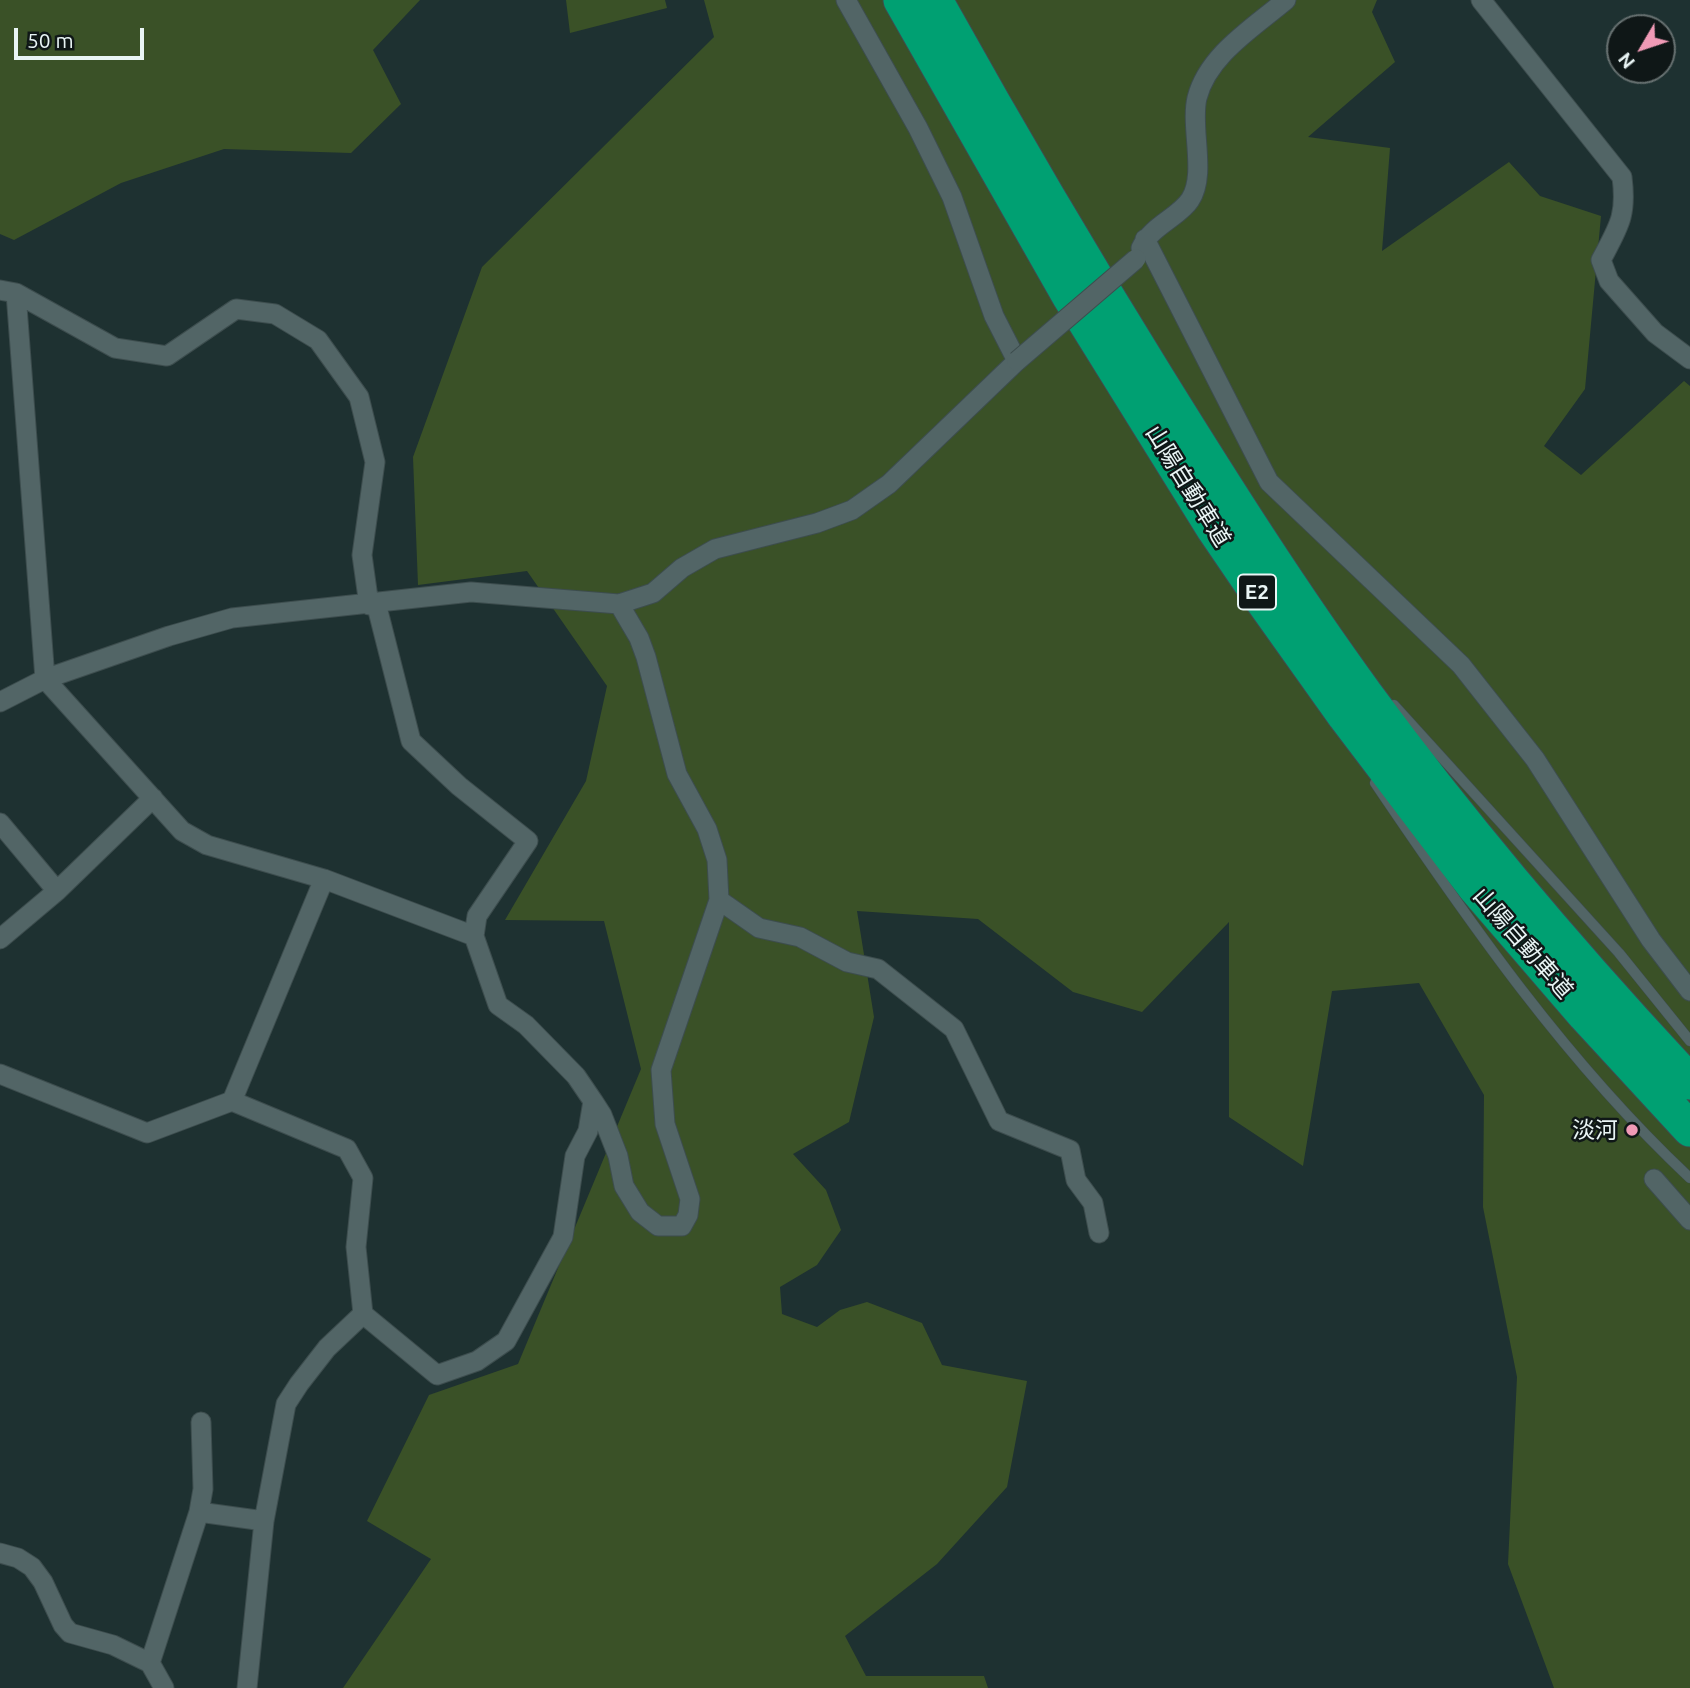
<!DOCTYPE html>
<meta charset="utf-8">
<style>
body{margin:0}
#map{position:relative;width:1690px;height:1688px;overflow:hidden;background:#1e3131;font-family:Ubuntu,sans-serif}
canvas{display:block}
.north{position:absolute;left:1606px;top:14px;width:70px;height:70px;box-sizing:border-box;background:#0f1717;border:2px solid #667070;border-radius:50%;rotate:231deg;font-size:19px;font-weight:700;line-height:28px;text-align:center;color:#e9f5f5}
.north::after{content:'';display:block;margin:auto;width:24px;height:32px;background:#f09ab6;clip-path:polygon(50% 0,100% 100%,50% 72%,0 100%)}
.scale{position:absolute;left:14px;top:28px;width:130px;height:32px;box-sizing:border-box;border:4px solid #e9f5f5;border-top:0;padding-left:9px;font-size:21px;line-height:24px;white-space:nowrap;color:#e9f5f5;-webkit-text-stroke:5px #0f1717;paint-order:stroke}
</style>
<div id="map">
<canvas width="1690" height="1688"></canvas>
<div class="north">N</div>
<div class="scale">50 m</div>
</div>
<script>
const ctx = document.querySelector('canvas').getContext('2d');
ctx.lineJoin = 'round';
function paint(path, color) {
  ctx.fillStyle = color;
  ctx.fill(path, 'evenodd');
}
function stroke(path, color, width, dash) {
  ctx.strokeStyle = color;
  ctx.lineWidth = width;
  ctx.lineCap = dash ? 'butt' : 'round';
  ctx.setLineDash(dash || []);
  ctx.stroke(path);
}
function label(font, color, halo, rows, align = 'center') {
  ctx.font = font + ' Ubuntu,"Noto Sans JP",sans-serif';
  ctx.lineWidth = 5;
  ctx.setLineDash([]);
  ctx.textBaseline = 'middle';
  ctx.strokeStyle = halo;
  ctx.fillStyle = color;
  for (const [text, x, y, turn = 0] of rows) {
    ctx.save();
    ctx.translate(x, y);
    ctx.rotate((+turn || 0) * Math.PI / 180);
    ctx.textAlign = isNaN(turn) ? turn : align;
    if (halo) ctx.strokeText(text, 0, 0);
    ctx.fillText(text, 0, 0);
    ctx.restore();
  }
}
paint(new Path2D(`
 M0,0H420L373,50L401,104L351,153L224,149L121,183L14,240L0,234Z
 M566,0H665L667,8L570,33Z
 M704,0H1377L1372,12L1395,62L1308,137L1390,148L1382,251L1509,162L1540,196L1601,216L1585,389L1544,446L1581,475L1684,381L1690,386V1688H1554L1508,1564L1517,1377L1483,1207L1484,1095L1419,983L1332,991L1303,1166L1229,1117V922L1142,1012L1073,992L978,919L857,911L874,1017L849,1122L793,1154L826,1190L841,1230L817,1265L780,1287L782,1314L817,1327L840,1310L867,1302L922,1323L942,1365L1027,1381L1007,1487L937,1564L845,1636L866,1676H984L988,1688H343L431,1559L367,1521L429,1395L518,1364L641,1069L604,921L505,920L586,781L607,686L527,571L418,585L413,457L482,267L714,37Z`), '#3a5127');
const service = new Path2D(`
 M1394,705L1619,953L1690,1041
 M1375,783C1469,922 1567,1063 1690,1178`);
const minor = new Path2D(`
 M1481,0L1622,177C1627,216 1619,226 1601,260L1609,281L1655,333L1690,359
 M1145,239L1269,482L1461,665L1535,759L1651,940L1690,991
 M1141,248C1151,226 1179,217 1190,200C1207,175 1190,127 1197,98C1208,55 1253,28 1286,0
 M0,290L16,293L115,348L167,356L236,309L275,314L318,340L359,397L375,462L362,555L369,605
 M376,603L411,741L459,786L528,841L477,916L474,936L498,1005L526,1025L576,1076L593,1101
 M0,702L45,679L16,293
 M0,823L57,891
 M719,900L759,928L800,937L847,962L878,969L954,1029L999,1121L1070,1150L1076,1180L1093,1203L1099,1233
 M474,936L324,879L207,845L182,831L45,679L169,636L232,618L471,592L619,604L653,593L682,568L715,549L817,523L852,510L889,484L1017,361L994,316L952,197L918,128L846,0
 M0,939L57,891L153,798
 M0,1074L147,1133L232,1101L347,1149L363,1178L356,1247L363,1314L437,1375L477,1361L506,1341L563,1237L575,1156L588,1131L593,1101L602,1115L618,1156L624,1186L640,1212L658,1226H682L688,1215L690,1199L665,1124L661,1070L719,900L717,860L707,829L677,774L646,657L639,638L619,604
 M232,1101L324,879
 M1654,1179L1690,1220
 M199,1512L264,1521
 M0,1553L18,1558L32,1567L43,1582L63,1625L70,1633L113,1645L150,1663L164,1688
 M150,1663L199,1512L203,1489L201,1422
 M247,1688L264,1521L286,1404L299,1384L327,1348L363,1314`);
const motorway = new Path2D(`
 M901,0L1070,297L1214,529L1263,601L1345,716L1474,886L1585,1015L1690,1129
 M935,0C1006,128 1080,254 1157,378C1224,486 1291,592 1366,695C1466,831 1575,959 1690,1082`);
stroke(service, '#3d4d4e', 11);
stroke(minor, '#3d4d4e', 21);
stroke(motorway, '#3d4d4e', 37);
stroke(service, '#526566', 10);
stroke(minor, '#526566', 19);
stroke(motorway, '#00a072', 35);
const minorBridge = new Path2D(`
 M1017,361L1136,259`);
stroke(minorBridge, '#3d4d4e', 21, []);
stroke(minorBridge, '#526566', 19);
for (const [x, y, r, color] of [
 [1632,1130,7,"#f09ab6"]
]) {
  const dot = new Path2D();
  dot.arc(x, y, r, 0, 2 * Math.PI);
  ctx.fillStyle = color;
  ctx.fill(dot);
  stroke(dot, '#0f1717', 2.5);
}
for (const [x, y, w] of [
 [1257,592,38]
]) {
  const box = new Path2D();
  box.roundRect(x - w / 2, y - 17.5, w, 35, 5);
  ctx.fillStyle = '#0f1717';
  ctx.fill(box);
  stroke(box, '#e9f5f5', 2);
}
label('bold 21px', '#e9f5f5', null, [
 ["E2",1257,592]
]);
label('23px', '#e9f5f5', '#0f1717', [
 ["山陽自動車道",1188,486,58],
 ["山陽自動車道",1523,943,49]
]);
label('23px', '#e9f5f5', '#0f1717', [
 ["淡河",1618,1130]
], 'right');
</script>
